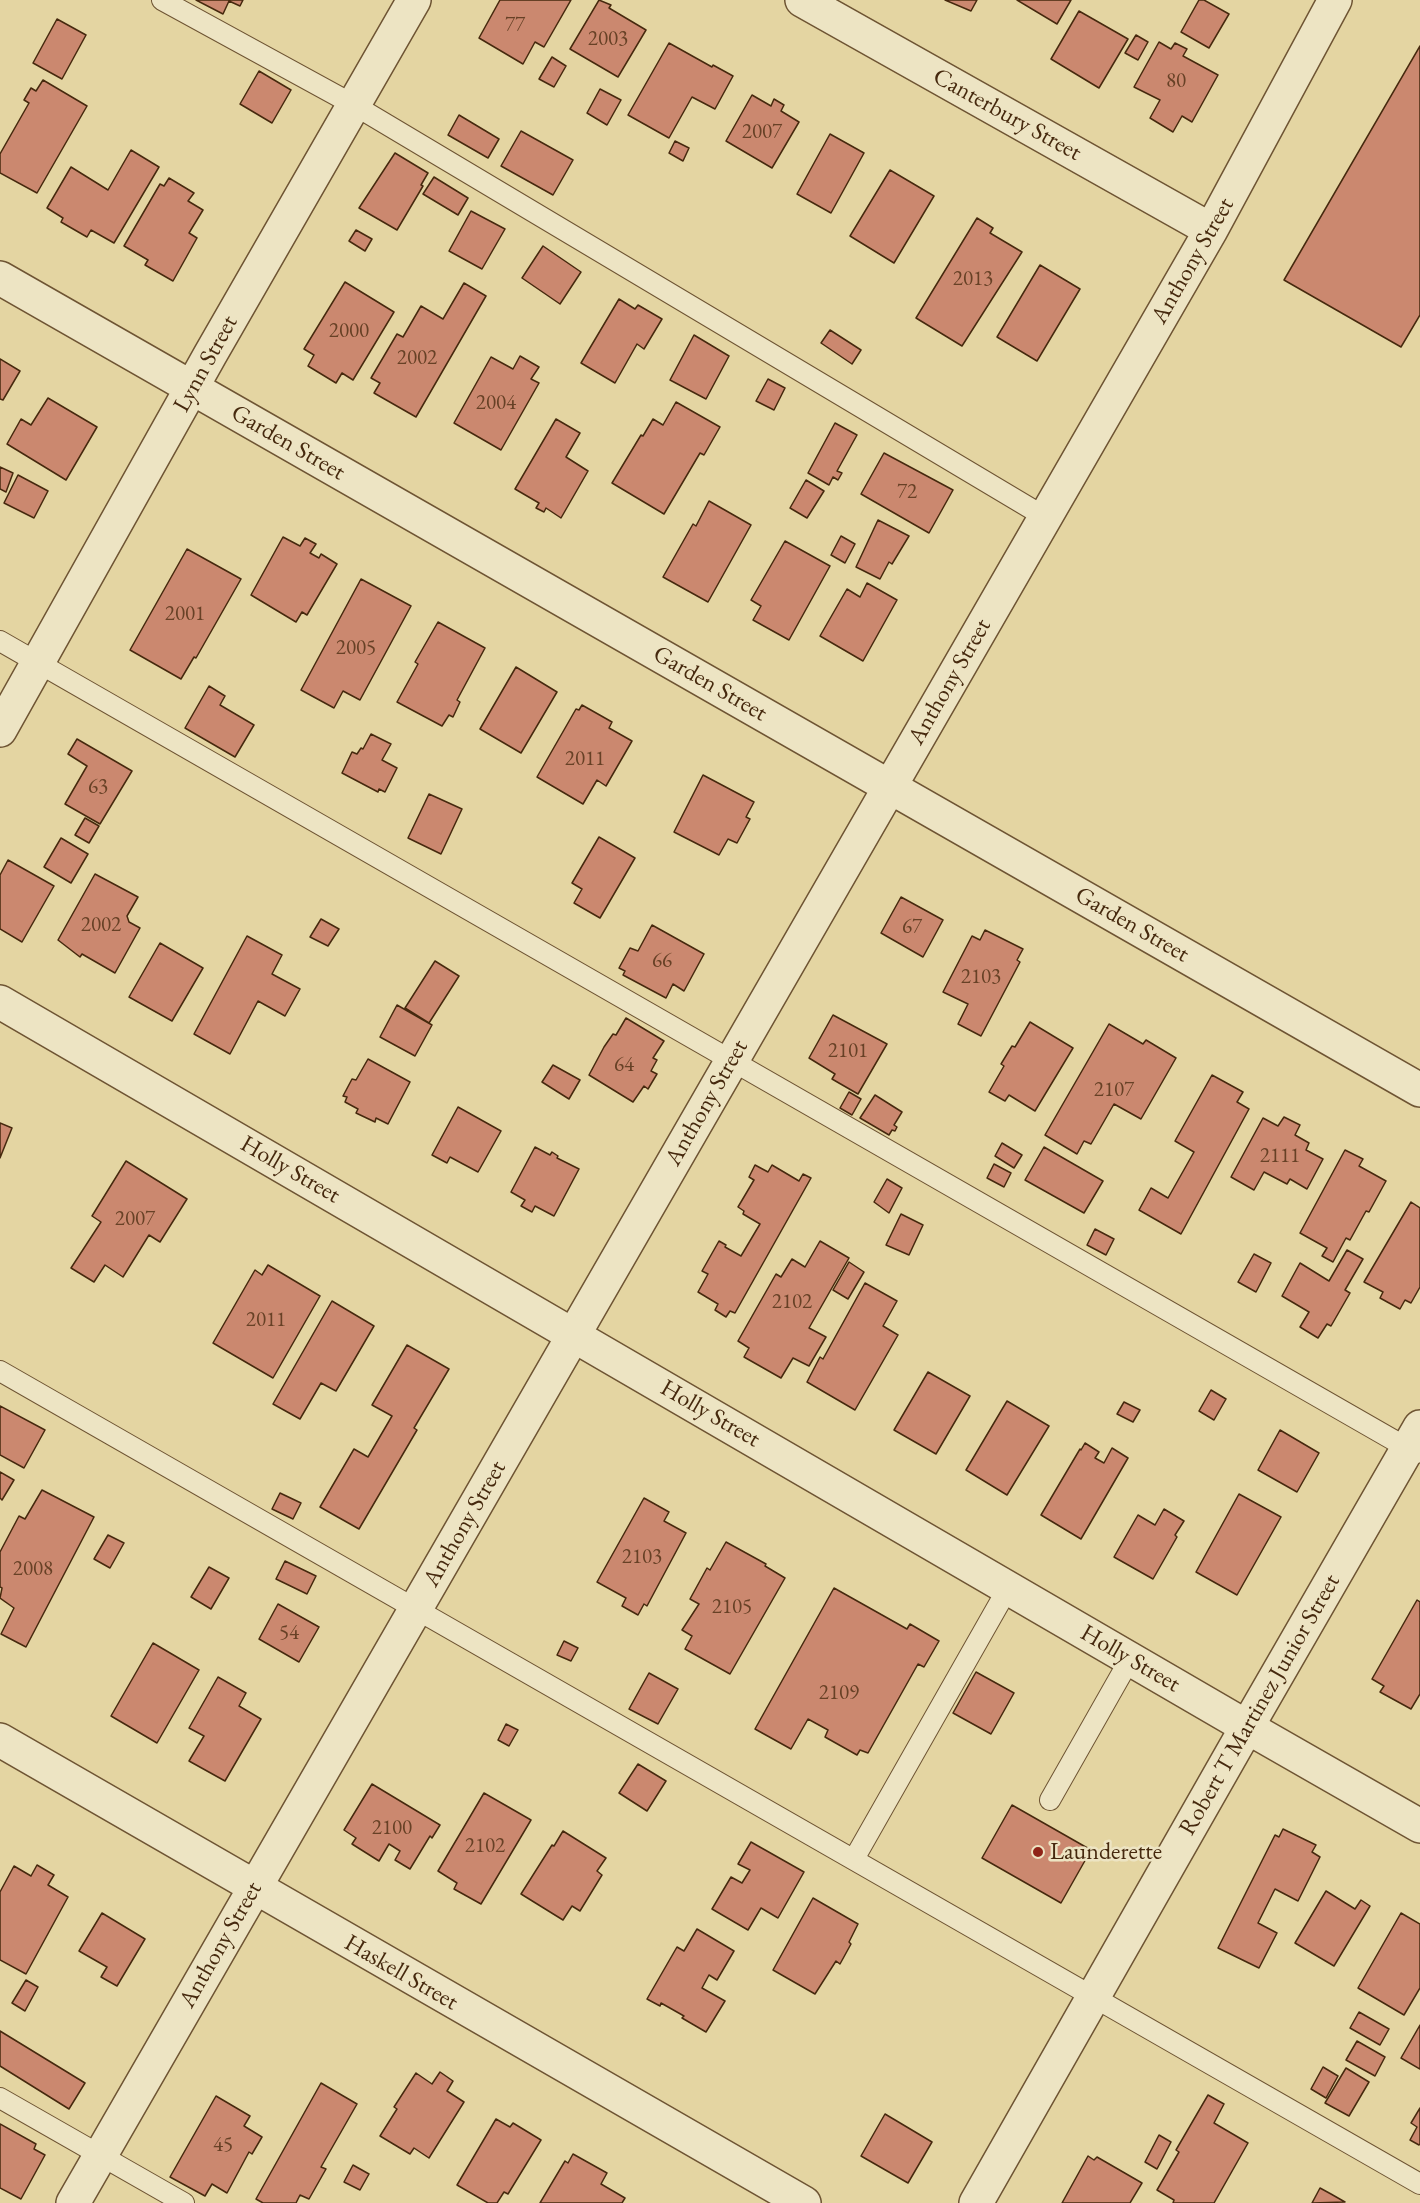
<!DOCTYPE html>
<style>
body{margin:0}
canvas{display:block;background:#e4d5a2}
</style>
<canvas width="1420" height="2203"></canvas>
<script>
const ctx = document.querySelector('canvas').getContext('2d');
ctx.lineJoin = 'round';
function paint(path, color) {
  ctx.fillStyle = color;
  ctx.fill(path, 'evenodd');
}
function stroke(path, color, width, dash) {
  ctx.strokeStyle = color;
  ctx.lineWidth = width;
  ctx.lineCap = dash ? 'butt' : 'round';
  ctx.setLineDash(dash || []);
  ctx.stroke(path);
}
function label(font, color, halo, rows, align = 'center') {
  ctx.font = font + ' "EB Garamond",serif';
  ctx.lineWidth = 5;
  ctx.setLineDash([]);
  ctx.textBaseline = 'middle';
  ctx.strokeStyle = halo;
  ctx.fillStyle = color;
  for (const [text, x, y, turn = 0] of rows) {
    ctx.save();
    ctx.translate(x, y);
    ctx.rotate((+turn || 0) * Math.PI / 180);
    ctx.textAlign = isNaN(turn) ? turn : align;
    if (halo) ctx.strokeText(text, 0, 0);
    ctx.fillText(text, 0, 0);
    ctx.restore();
  }
}
const building = new Path2D(`
 M196,0H243L240,6L229,1L223,14Z
 M500,0H571L544,47L535,42L523,64L479,38Z
 M599,0L611,5L609,8L646,30L618,77L570,49Z
 M945,0H977L971,11Z
 M1017,0H1071L1057,24Z
 M1199,0H1204L1229,14L1209,48L1181,32Z
 M1079,11L1128,39L1099,88L1051,59Z
 M57,19L86,35L62,79L33,63Z
 M1136,35L1148,42L1138,60L1125,53Z
 M1159,42L1171,49L1175,43L1187,49L1183,56L1218,75L1192,122L1182,116L1173,132L1150,118L1160,100L1134,87Z
 M669,43L712,67L713,65L733,76L715,109L692,97L669,138L628,115Z
 M1420,46V315L1401,347L1284,280Z
 M552,57L566,66L554,87L539,79Z
 M259,71L291,90L272,123L240,104Z
 M43,80L87,106L37,193L0,173V154L29,103L24,100L31,88L36,91Z
 M600,89L621,100L607,125L587,113Z
 M752,95L771,106L774,99L784,105L781,111L799,122L772,168L726,141Z
 M459,115L499,139L488,158L448,135Z
 M521,131L573,160L553,195L501,166Z
 M830,134L864,153L831,213L797,194Z
 M675,141L689,148L683,161L669,153Z
 M131,150L159,167L114,243L91,230L87,237L61,222L63,218L47,208L71,167L108,190Z
 M395,153L428,173L421,185L423,186L397,230L359,208Z
 M890,170L934,196L894,263L850,236Z
 M434,177L468,198L458,215L423,194Z
 M169,178L194,193L188,201L203,210L189,233L197,238L173,281L145,265L148,260L124,246L160,184L164,186Z
 M471,211L505,229L482,269L449,251Z
 M977,218L993,228L990,233L1022,252L962,346L916,318Z
 M356,230L372,239L365,251L349,241Z
 M543,246L581,272L560,304L522,278Z
 M1040,265L1080,289L1037,361L997,337Z
 M345,282L394,312L353,380L342,373L336,383L308,366L314,355L304,349Z
 M464,283L486,296L416,417L374,393L380,383L371,378L397,334L403,337L421,306L443,319Z
 M619,299L635,309L638,305L662,319L644,349L637,344L615,383L581,363Z
 M830,330L861,350L852,364L821,343Z
 M694,335L729,356L706,399L670,380Z
 M520,356L539,367L531,379L539,383L501,450L454,423L491,357L513,369Z
 M0,359L20,371L3,400L0,399Z
 M768,379L785,388L774,410L756,401Z
 M48,398L97,427L66,480L7,444L21,419L31,425Z
 M676,402L720,427L704,455L700,453L664,514L612,483L641,435L643,436L653,419L663,425Z
 M556,419L580,433L566,457L588,471L561,518L546,508L544,512L536,508L539,503L515,489Z
 M835,423L857,435L837,471L842,473L838,480L833,477L829,485L808,473Z
 M884,453L953,490L929,533L861,494Z
 M0,467L13,473L6,492L0,489Z
 M18,475L48,491L34,518L4,503Z
 M806,480L824,491L807,518L790,508Z
 M709,501L751,525L708,602L663,577L693,524L696,526Z
 M878,520L909,536L892,564L889,562L880,579L856,567Z
 M841,536L855,544L845,563L831,555Z
 M283,537L300,546L305,538L316,544L310,553L319,558L321,554L337,564L307,615L302,612L296,622L251,595Z
 M785,541L830,566L789,640L753,620L761,606L751,600Z
 M187,549L241,579L196,658L194,657L181,679L130,650Z
 M361,579L411,606L360,700L343,691L334,708L301,690Z
 M867,583L897,600L863,661L820,636L847,589L860,597Z
 M438,622L485,648L457,700L460,702L453,717L449,715L442,726L397,702L418,664L415,662Z
 M516,667L557,692L521,753L480,729Z
 M209,686L225,696L220,705L254,725L235,757L185,728Z
 M582,705L612,722L609,728L632,741L606,786L597,780L583,804L537,777L576,709L579,710Z
 M371,734L391,744L382,760L397,768L385,792L379,789L378,792L342,773L352,752L357,754L361,748L363,749Z
 M77,739L132,771L100,824L65,804L87,766L68,754Z
 M703,775L754,802L746,817L750,819L737,843L728,839L719,855L674,832Z
 M429,794L462,809L441,854L408,838Z
 M85,818L99,826L89,843L75,835Z
 M599,837L635,858L600,918L574,903L582,889L572,883Z
 M61,838L88,854L71,883L44,867Z
 M8,860L54,886L22,942L0,929V875Z
 M95,874L138,897L127,916L129,922L140,928L115,973L82,954L80,957L58,940Z
 M901,897L943,920L923,957L881,933Z
 M321,919L339,929L328,946L310,937Z
 M652,925L704,954L684,991L673,984L666,998L623,975L625,971L619,968L630,948L638,951Z
 M985,930L1023,949L1017,960L1020,962L981,1036L958,1024L968,1004L943,992L972,936L980,940Z
 M247,936L282,955L272,974L300,989L285,1016L258,1001L230,1054L194,1034Z
 M160,943L203,968L172,1021L129,997Z
 M435,961L459,976L429,1023L405,1008Z
 M397,1005L432,1025L415,1056L380,1037Z
 M833,1015L887,1044L858,1094L832,1079L835,1074L809,1058Z
 M626,1018L664,1041L653,1058L657,1060L651,1071L657,1074L648,1089L644,1086L633,1102L589,1075L604,1047L613,1034L616,1035Z
 M1030,1022L1073,1048L1035,1111L1009,1095L1005,1101L989,1092L1004,1066L1001,1064L1012,1046L1015,1047Z
 M1109,1024L1143,1044L1146,1040L1176,1058L1141,1119L1114,1104L1091,1144L1084,1141L1077,1154L1045,1135Z
 M368,1059L410,1082L388,1124L376,1118L375,1122L356,1113L358,1109L345,1102L347,1097L343,1096L352,1079L356,1080Z
 M553,1065L580,1080L569,1099L542,1082Z
 M1212,1075L1243,1092L1237,1102L1249,1109L1181,1234L1139,1210L1151,1188L1168,1198L1194,1152L1175,1141Z
 M849,1092L861,1099L852,1115L840,1108Z
 M875,1095L902,1112L894,1125L897,1127L895,1131L892,1130L889,1135L860,1118Z
 M458,1107L501,1131L478,1172L450,1157L447,1163L432,1155Z
 M1284,1117L1300,1125L1295,1135L1309,1143L1306,1150L1323,1159L1307,1189L1290,1179L1287,1184L1264,1172L1254,1190L1231,1177L1263,1118L1278,1126Z
 M0,1123L12,1128L0,1158Z
 M1002,1143L1022,1155L1014,1168L995,1156Z
 M535,1147L550,1155L552,1152L558,1156L557,1158L579,1169L554,1216L535,1206L532,1212L521,1206L525,1200L511,1192Z
 M1044,1147L1103,1181L1084,1213L1025,1180Z
 M1345,1150L1363,1159L1359,1166L1386,1181L1369,1212L1366,1211L1350,1240L1346,1238L1333,1262L1322,1256L1327,1248L1300,1233Z
 M126,1161L187,1199L160,1242L149,1235L123,1277L105,1265L94,1282L71,1268L101,1222L92,1216Z
 M994,1164L1011,1173L1004,1187L987,1178Z
 M755,1165L768,1172L772,1165L799,1181L803,1174L811,1178L735,1313L730,1311L726,1317L715,1310L718,1304L698,1292L708,1274L702,1271L719,1241L726,1245L725,1247L741,1256L760,1224L743,1214L744,1211L738,1207L754,1180L749,1177Z
 M887,1179L902,1188L889,1213L874,1202Z
 M1411,1202L1420,1208V1287L1411,1303L1405,1300L1400,1309L1380,1298L1383,1292L1364,1282Z
 M901,1214L923,1225L909,1255L886,1245Z
 M1095,1229L1114,1239L1106,1255L1087,1245Z
 M820,1241L849,1258L809,1328L826,1337L809,1366L793,1358L781,1378L744,1357L749,1348L738,1341L776,1274L781,1277L792,1259L805,1267Z
 M1347,1250L1363,1259L1345,1290L1350,1293L1331,1326L1327,1324L1318,1338L1300,1327L1309,1312L1282,1296L1300,1263L1329,1281Z
 M1254,1254L1271,1263L1256,1292L1238,1282Z
 M849,1262L864,1272L848,1299L833,1290Z
 M268,1265L320,1296L273,1378L213,1343L255,1270L262,1275Z
 M865,1283L897,1301L883,1326L898,1335L855,1410L807,1382L820,1357L823,1359Z
 M332,1301L374,1326L336,1391L321,1383L300,1419L273,1404Z
 M407,1345L449,1369L414,1428L417,1430L359,1529L320,1507L354,1449L368,1457L392,1416L372,1405Z
 M928,1372L970,1396L936,1454L894,1430Z
 M1211,1390L1226,1399L1214,1420L1199,1411Z
 M1007,1401L1049,1426L1007,1495L966,1470Z
 M1124,1402L1140,1410L1133,1422L1117,1414Z
 M0,1406L45,1430L24,1468L0,1455Z
 M1280,1430L1319,1453L1297,1492L1258,1470Z
 M1085,1443L1099,1452L1095,1458L1104,1463L1112,1448L1128,1458L1081,1539L1041,1515L1080,1449L1081,1450Z
 M0,1472L14,1480L2,1500L0,1498Z
 M42,1490L94,1517L26,1647L1,1634L14,1608L0,1598L2,1588L0,1587V1552L19,1516L25,1519Z
 M280,1493L301,1503L293,1519L272,1509Z
 M1239,1494L1281,1517L1237,1595L1196,1572Z
 M644,1498L669,1512L664,1521L686,1533L647,1606L644,1604L638,1615L622,1606L626,1598L597,1582Z
 M1164,1509L1184,1521L1175,1535L1177,1537L1153,1579L1114,1557L1138,1515L1155,1525Z
 M108,1535L124,1543L110,1568L94,1559Z
 M726,1542L766,1564L765,1566L785,1578L730,1674L685,1649L692,1636L682,1630L699,1604L690,1599L707,1568L710,1570Z
 M285,1561L316,1576L307,1594L276,1579Z
 M209,1567L229,1578L211,1609L191,1597Z
 M834,1588L907,1629L910,1624L939,1641L924,1667L918,1664L868,1753L860,1750L857,1755L825,1737L828,1730L808,1719L791,1749L755,1729Z
 M1417,1600L1420,1602V1694L1411,1709L1380,1692L1384,1686L1372,1679Z
 M278,1604L319,1627L299,1662L259,1639Z
 M564,1641L578,1648L571,1661L557,1655Z
 M153,1643L199,1670L157,1743L111,1716Z
 M976,1672L1014,1693L991,1734L953,1713Z
 M649,1673L678,1689L658,1724L629,1709Z
 M218,1677L246,1693L239,1706L261,1719L225,1781L189,1761L204,1736L189,1728Z
 M506,1724L518,1730L509,1746L498,1740Z
 M638,1764L666,1781L647,1811L619,1793Z
 M372,1784L440,1825L432,1838L430,1836L410,1869L395,1860L400,1851L389,1844L379,1861L352,1844L356,1838L344,1830Z
 M484,1793L531,1820L481,1904L454,1889L457,1883L438,1871Z
 M1012,1805L1091,1850L1061,1903L982,1858Z
 M1283,1829L1316,1845L1312,1852L1320,1857L1298,1901L1275,1889L1258,1923L1277,1933L1259,1968L1218,1948L1275,1835L1279,1837Z
 M563,1831L606,1858L597,1871L602,1875L580,1911L572,1906L563,1920L521,1894L552,1845L554,1846Z
 M751,1842L804,1872L778,1918L761,1908L748,1930L712,1909L731,1877L742,1883L750,1870L738,1864Z
 M37,1865L54,1875L48,1885L68,1897L26,1974L0,1960V1892L14,1866L31,1876Z
 M1326,1891L1355,1909L1361,1900L1370,1906L1334,1966L1295,1943Z
 M813,1898L858,1924L849,1942L851,1944L840,1964L836,1961L815,1994L773,1970Z
 M102,1913L145,1939L117,1986L101,1977L107,1967L79,1951Z
 M1401,1913L1420,1924V1988L1404,2015L1358,1988Z
 M697,1929L734,1951L717,1980L709,1975L702,1988L725,2001L706,2032L682,2018L684,2016L661,2003L660,2006L647,1999L677,1947L684,1951Z
 M26,1980L38,1987L25,2011L12,2003Z
 M1359,2012L1389,2029L1380,2045L1350,2028Z
 M1420,2025V2069L1401,2058Z
 M0,2031L85,2083L69,2109L0,2066Z
 M1357,2041L1385,2057L1375,2076L1346,2060Z
 M1323,2067L1338,2076L1326,2098L1311,2089Z
 M1346,2068L1369,2082L1349,2116L1325,2103Z
 M440,2072L453,2081L447,2091L464,2102L429,2158L414,2148L410,2154L380,2136L397,2109L394,2107L416,2073L432,2084Z
 M321,2083L357,2104L321,2167L326,2169L309,2199L300,2195L296,2203H263L256,2199Z
 M1208,2095L1224,2104L1214,2123L1248,2143L1214,2203H1173L1174,2200L1157,2190L1179,2152L1176,2150Z
 M216,2096L250,2116L244,2126L262,2137L252,2154L249,2152L227,2193L212,2184L205,2196L170,2177Z
 M1420,2108V2144L1419,2145L1410,2140L1417,2127L1411,2123Z
 M885,2114L932,2142L908,2183L861,2156Z
 M496,2119L510,2127L513,2123L541,2140L508,2194L504,2192L497,2203H488L457,2185Z
 M0,2124L36,2144L34,2149L45,2155L21,2199L0,2188Z
 M1159,2135L1171,2142L1157,2169L1145,2162Z
 M573,2154L607,2173L601,2184L625,2198L622,2203H540L565,2161L568,2163Z
 M1088,2156L1094,2160L1097,2157L1142,2183L1130,2203H1062Z
 M353,2165L369,2174L360,2190L344,2182Z
 M1320,2188L1331,2194L1345,2202L1312,2203Z`);
paint(building, '#cb886f');
stroke(building, '#46290e', 1.5);
const service = new Path2D(`
 M162,0L354,105L1045,517
 M0,641L1416,1453
 M0,1371L1420,2184
 M1050,1800L1130,1659
 M854,1859L1008,1588
 M0,2098L184,2203`);
const minor = new Path2D(`
 M802,0L1211,230
 M0,278L1420,1090
 M0,730L210,355L414,0
 M0,1740L804,2203
 M73,2203L1211,230L1335,0
 M976,2203L1247,1727L1420,1826`);
const tertiary = new Path2D(`
 M0,1002L1247,1727L1420,1427`);
stroke(service, '#6e5433', 22);
stroke(minor, '#6e5433', 36);
stroke(tertiary, '#6e5433', 36);
stroke(service, '#ede4c3', 20);
stroke(minor, '#ede4c3', 33);
stroke(tertiary, '#ede4c3', 33);
for (const [x, y, r, color] of [
 [1038,1852,6,"#8f2418"]
]) {
  const dot = new Path2D();
  dot.arc(x, y, r, 0, 2 * Math.PI);
  ctx.fillStyle = color;
  ctx.fill(dot);
  stroke(dot, '#ede4c3', 2);
}
label('21px', '#674126', null, [
 ["77",515,25],
 ["2003",608,39],
 ["80",1176,81],
 ["2007",762,132],
 ["2013",973,279],
 ["2000",349,331],
 ["2002",417,358],
 ["2004",496,403],
 ["72",907,492],
 ["2001",185,614],
 ["2005",356,648],
 ["2011",585,759],
 ["63",98,787],
 ["2002",101,925],
 ["67",912,927],
 ["66",662,961],
 ["2103",981,977],
 ["2101",848,1051],
 ["64",624,1065],
 ["2107",1114,1090],
 ["2111",1280,1156],
 ["2007",135,1219],
 ["2102",792,1302],
 ["2011",266,1320],
 ["2103",642,1557],
 ["2008",33,1569],
 ["2105",732,1607],
 ["54",289,1633],
 ["2109",839,1693],
 ["2100",392,1828],
 ["2102",485,1846],
 ["45",223,2145]
]);
label('24px', '#46290e', '#ede4c3', [
 ["Canterbury Street",1007,115,29],
 ["Anthony Street",1193,261,-60],
 ["Lynn Street",206,364,-61],
 ["Garden Street",288,443,30],
 ["Anthony Street",950,682,-60],
 ["Garden Street",710,684,30],
 ["Garden Street",1132,925,30],
 ["Anthony Street",707,1103,-60],
 ["Holly Street",290,1170,30],
 ["Holly Street",710,1414,30],
 ["Anthony Street",465,1524,-60],
 ["Holly Street",1130,1659,30],
 ["Robert T Martinez Junior Street",1260,1705,-60],
 ["Anthony Street",221,1945,-60],
 ["Haskell Street",401,1973,30]
]);
label('24px', '#46290e', '#ede4c3', [
 ["Launderette",1050,1852]
], 'left');
</script>
